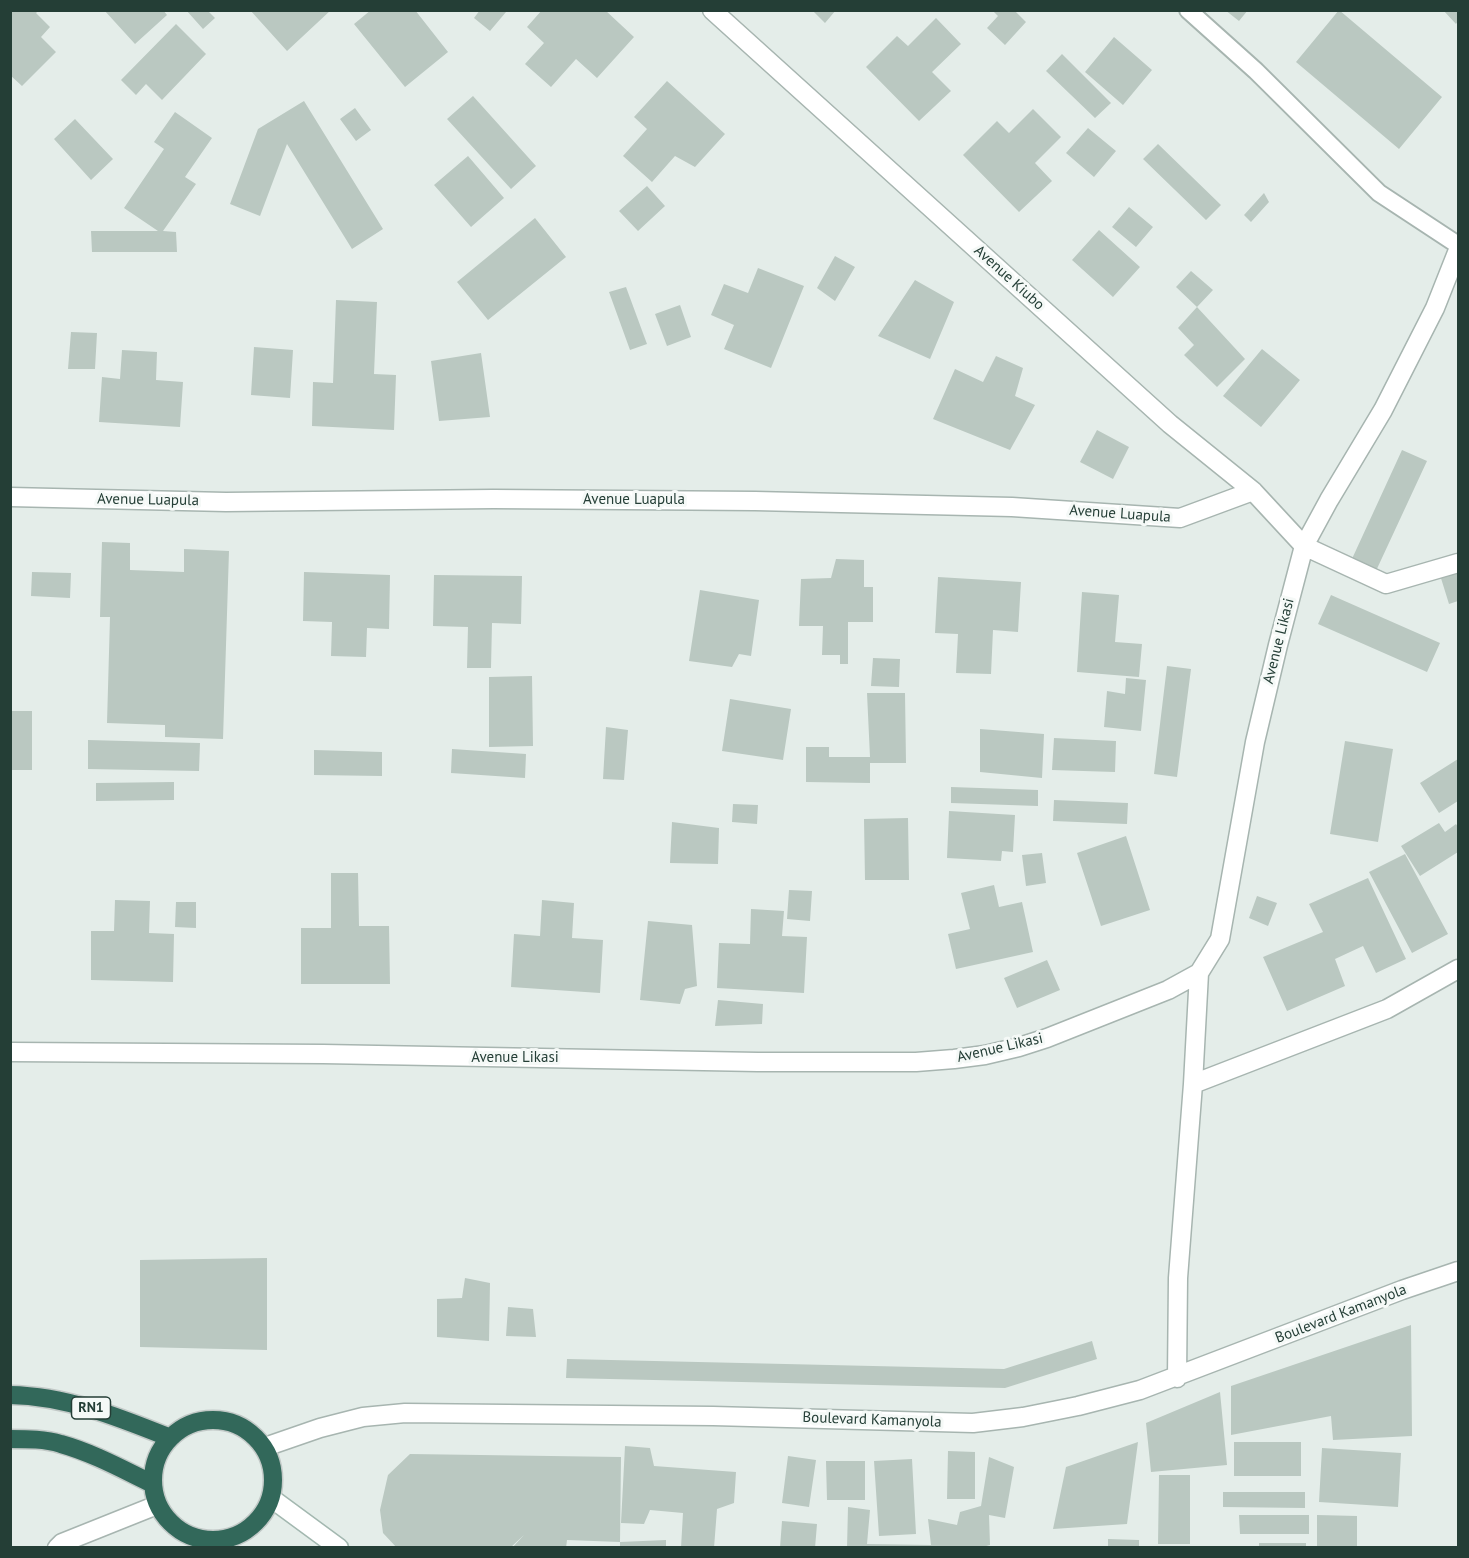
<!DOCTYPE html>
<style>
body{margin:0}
#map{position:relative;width:1469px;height:1558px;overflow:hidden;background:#e4ede9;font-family:"PT Sans",sans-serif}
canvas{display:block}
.frame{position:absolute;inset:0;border:12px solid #243e36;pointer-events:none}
</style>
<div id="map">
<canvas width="1469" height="1558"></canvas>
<div class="frame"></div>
</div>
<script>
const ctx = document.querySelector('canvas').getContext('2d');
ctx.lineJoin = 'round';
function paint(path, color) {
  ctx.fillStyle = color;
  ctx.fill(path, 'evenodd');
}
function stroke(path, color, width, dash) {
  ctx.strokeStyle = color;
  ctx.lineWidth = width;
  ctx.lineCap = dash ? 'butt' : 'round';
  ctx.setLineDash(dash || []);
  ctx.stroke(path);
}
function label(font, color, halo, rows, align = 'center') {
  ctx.font = font + ' "PT Sans",sans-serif';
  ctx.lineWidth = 6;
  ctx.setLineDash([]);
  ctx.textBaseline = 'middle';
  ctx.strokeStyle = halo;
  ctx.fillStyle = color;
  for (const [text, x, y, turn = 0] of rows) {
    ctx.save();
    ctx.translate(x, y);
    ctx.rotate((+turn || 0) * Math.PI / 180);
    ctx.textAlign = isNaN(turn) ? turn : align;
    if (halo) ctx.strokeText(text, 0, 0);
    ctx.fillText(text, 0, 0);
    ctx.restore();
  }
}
paint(new Path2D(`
 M10,10H39L36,13L50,27L41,37L56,52L22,86L10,75Z
 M104,10H163L167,15L135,44Z
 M186,10H207L215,18L203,29Z
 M250,10H331L287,51Z
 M371,10H415L448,52L405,87L354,24Z
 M480,10H504L506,12L490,31L474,18Z
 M542,10H605L634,37L597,78L576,59L551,87L525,64L544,43L527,27Z
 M812,10H836L825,23Z
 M992,10H1014L1026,22L1005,45L987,28L998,16Z
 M1225,10H1248L1239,21Z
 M1339,10L1442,97L1399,149L1296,62Z
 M1443,10H1458V21L1456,24Z
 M936,18L961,44L932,72L951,91L919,121L866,67L897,36L908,46Z
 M176,24L206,54L162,100L146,84L136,95L121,80Z
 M1114,37L1152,70L1123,105L1085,72Z
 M1062,54L1111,103L1095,118L1046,71Z
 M667,81L725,134L695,167L675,156L652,182L623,156L647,129L634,117Z
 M473,96L536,166L511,189L447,119Z
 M304,101L383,229L352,249L287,144L260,216L230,204L258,129Z
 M355,108L371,130L356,141L340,119Z
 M1033,109L1061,137L1035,163L1052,181L1019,212L963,155L997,121L1009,133Z
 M175,112L212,138L185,177L196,184L163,231L176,232L177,252H92L91,231H158L124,208L164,149L154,142Z
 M75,119L113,159L91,180L54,139Z
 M1088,128L1116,151L1094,177L1066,153Z
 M1158,144L1221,205L1206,220L1143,159Z
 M468,156L504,198L471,227L434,185Z
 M647,186L665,206L638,231L619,211Z
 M1264,193L1269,202L1251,222L1244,215Z
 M1129,207L1153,227L1136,247L1112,227Z
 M535,218L566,257L488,320L457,282Z
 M1099,230L1140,267L1113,297L1072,260Z
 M835,256L855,267L835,301L817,288Z
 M758,268L804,286L771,368L724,349L734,325L711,315L724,284L748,293Z
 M1191,271L1213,290L1197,307L1176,287Z
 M915,280L954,302L930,359L878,336Z
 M626,287L647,344L630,350L609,292Z
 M336,300L377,302L374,374L396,375L394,430L312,426L313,382L333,383Z
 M680,305L691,337L667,346L655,314Z
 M1197,307L1245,359L1217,387L1184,355L1194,345L1178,328Z
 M71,332L97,333L95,369H68Z
 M254,347L293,350L290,398L251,395Z
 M1262,349L1300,380L1261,427L1223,396Z
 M122,350L157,352L156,380L183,382L180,427L99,422L102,377L120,379Z
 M481,353L490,417L439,421L431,361Z
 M996,356L1023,368L1015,396L1035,405L1010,450L933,419L955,369L983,382Z
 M1097,430L1129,447L1113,479L1080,462Z
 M1402,450L1427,461L1375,573L1351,561Z
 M102,542L130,543V570L184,572V549L229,551L223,739L165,737V725L107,723L110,617H100Z
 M836,559L864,560V587H873V622H848V664H840V655H822L823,626H799L801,579L831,578Z
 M1458,569V601L1449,604L1440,575Z
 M32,572L71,573L70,598L31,596Z
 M304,572L390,575L389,629L367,628L366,657L331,656L332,622L303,621Z
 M434,575L522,576L521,624L492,623L491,668H467L468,627L433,626Z
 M938,577L1021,582L1018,632L993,630L991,674L956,673L958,634L935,633Z
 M700,590L759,600L751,656L739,654L732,667L689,661Z
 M1082,592L1119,595L1115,642L1142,644L1139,677L1077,672Z
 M1331,595L1440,643L1427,672L1318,624Z
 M873,658L900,659L899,687L871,686Z
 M1167,666L1191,669L1177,777L1154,774Z
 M532,676L533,746L489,747V677Z
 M1126,678L1146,680L1141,731L1104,727L1107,691L1125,694Z
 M867,693H905L906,763H870V783L806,782V747H829V757H870Z
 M730,699L791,709L783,760L722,751Z
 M10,711H32V770H10Z
 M606,727L628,730L624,780L603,779Z
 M980,729L1044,734L1042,778L980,772Z
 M1054,738L1116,741L1115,772L1052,770Z
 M88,740L200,743L199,771L88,769Z
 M1345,741L1393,749L1378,842L1330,834Z
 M452,749L526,754L525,778L451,773Z
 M314,750L382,752V776L314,775Z
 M1458,759V801L1439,813L1420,783Z
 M174,782V800L96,801V783Z
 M951,787L1038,790V806L951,803Z
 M1054,800L1128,803L1127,824L1053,821Z
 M733,804L758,805L757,824L732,822Z
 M949,811L1015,815L1013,852L1002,851L1001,861L947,858Z
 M908,818L909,880H865L864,819Z
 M672,822L719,828L718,864L670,863Z
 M1439,823L1445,832L1456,824L1458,827V852L1420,876L1401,846Z
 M1126,836L1150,910L1101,926L1077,853Z
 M1042,853L1046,883L1026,886L1022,855Z
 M1405,854L1448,934L1412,953L1369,872Z
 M331,873H358L359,926H389L390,984H301V928H331Z
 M1368,878L1406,959L1376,973L1363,946L1335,959L1345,986L1287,1011L1263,957L1323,932L1309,904Z
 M994,885L999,907L1022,902L1033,952L956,969L948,934L970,929L961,893Z
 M789,890L812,891L810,921L787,919Z
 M1257,896L1277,903L1268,926L1249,918Z
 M115,900L150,901L149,933L174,934L173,982L91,980V931H114Z
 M542,900L574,903L572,938L603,940L600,993L511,987L514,934L540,936Z
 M176,902H196V928L175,927Z
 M751,909L784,911L782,936L807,937L804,993L717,988L719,943L750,944Z
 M648,921L692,925L697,986L685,989L680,1004L640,1000Z
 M1047,960L1060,990L1017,1008L1004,978Z
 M718,1000L763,1004L762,1024L715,1026Z
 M267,1258V1350L140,1347V1260Z
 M465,1278L490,1283L489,1341L437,1337V1299L462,1298Z
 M508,1307L533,1309L536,1337L506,1336Z
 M1411,1325L1412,1436L1333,1440L1331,1416L1231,1435V1386Z
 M1092,1341L1097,1359L1005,1388L566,1378L567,1359L1004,1369Z
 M1220,1392L1227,1465L1151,1472L1146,1423Z
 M1138,1442L1127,1524L1053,1529L1066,1467Z
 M1234,1442H1301V1476H1234Z
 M625,1446L650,1448L654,1466L736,1472L734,1503L717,1509L714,1548H681L683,1513L650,1510L644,1524L621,1523Z
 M1322,1448L1401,1453L1398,1507L1319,1502Z
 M948,1451L975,1452V1499H947Z
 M410,1454L621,1457L620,1542L567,1540L566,1548H512L524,1535L510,1548H397L383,1533L380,1510L388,1475Z
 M788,1456L816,1460L809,1507L782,1503Z
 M989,1457L1014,1467L1005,1518L989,1515L990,1545L979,1548H847L848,1507L870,1510L867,1544L931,1545L928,1519L957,1525L960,1512L981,1506Z
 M912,1459L916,1534L879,1536L874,1461Z
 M826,1461H865V1500H827Z
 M1159,1475H1190V1544H1158Z
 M1223,1492H1305V1508L1223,1507Z
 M1239,1515H1309V1534H1240Z
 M1317,1515L1357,1516V1546H1317Z
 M782,1521L817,1524L815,1548H780Z
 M1108,1539L1139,1540V1548H1108Z
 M666,1540V1548H620V1542Z
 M1259,1543H1306V1548H1259Z`), '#bac8c1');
const lane = new Path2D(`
 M1188,10L1256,71L1379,193L1458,245`);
const street = new Path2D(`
 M712,10L1170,424L1253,491L1304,546L1386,584L1458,563
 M10,497L226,502L493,499L755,501L1012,507L1180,518L1253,491
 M10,1052L323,1054L758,1062H916L954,1059L985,1055L1019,1047L1047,1038L1168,990L1199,973L1220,939L1255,742L1278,645L1304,546L1329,500L1383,410L1435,308L1458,250
 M1193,1084L1387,1009L1458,969
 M1177,1378L1178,1278L1193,1084L1199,973
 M265,1447L320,1428L363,1417L405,1413L713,1416L973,1423L1023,1417L1078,1406L1140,1390L1402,1290L1458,1271
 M57,1548L62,1543L157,1505`);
const secondary = new Path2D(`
 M271,1498L339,1548`);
const highway = new Path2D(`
 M10,1395C66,1396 118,1417 168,1437
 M153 1480a60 60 0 1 1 120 0a60 60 0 1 1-120 0Z
 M10,1439C28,1439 45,1439 61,1444C93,1453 122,1469 151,1483`);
stroke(lane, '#a7b5b0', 20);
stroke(street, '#a7b5b0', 21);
stroke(secondary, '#a3b8b0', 21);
stroke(highway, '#c2c9c7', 21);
stroke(lane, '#fff', 16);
stroke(street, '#fff', 18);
stroke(secondary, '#fff', 18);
stroke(highway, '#32685a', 18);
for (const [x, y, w] of [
 [91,1408,39]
]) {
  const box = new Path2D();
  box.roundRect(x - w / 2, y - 11, w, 22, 4.5);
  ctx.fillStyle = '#f5f9f7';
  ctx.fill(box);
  stroke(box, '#243e36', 1.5);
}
label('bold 14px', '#243e36', null, [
 ["RN1",91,1408]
]);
label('15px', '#243e36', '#f5f9f7', [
 ["Avenue Kiubo",1009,278,42],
 ["Avenue Luapula",148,500,1],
 ["Avenue Luapula",634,500],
 ["Avenue Luapula",1120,514,4],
 ["Avenue Likasi",1279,641,-76],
 ["Avenue Likasi",1000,1048,-13],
 ["Avenue Likasi",515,1058],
 ["Boulevard Kamanyola",1341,1314,-21],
 ["Boulevard Kamanyola",872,1420,2]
]);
</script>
